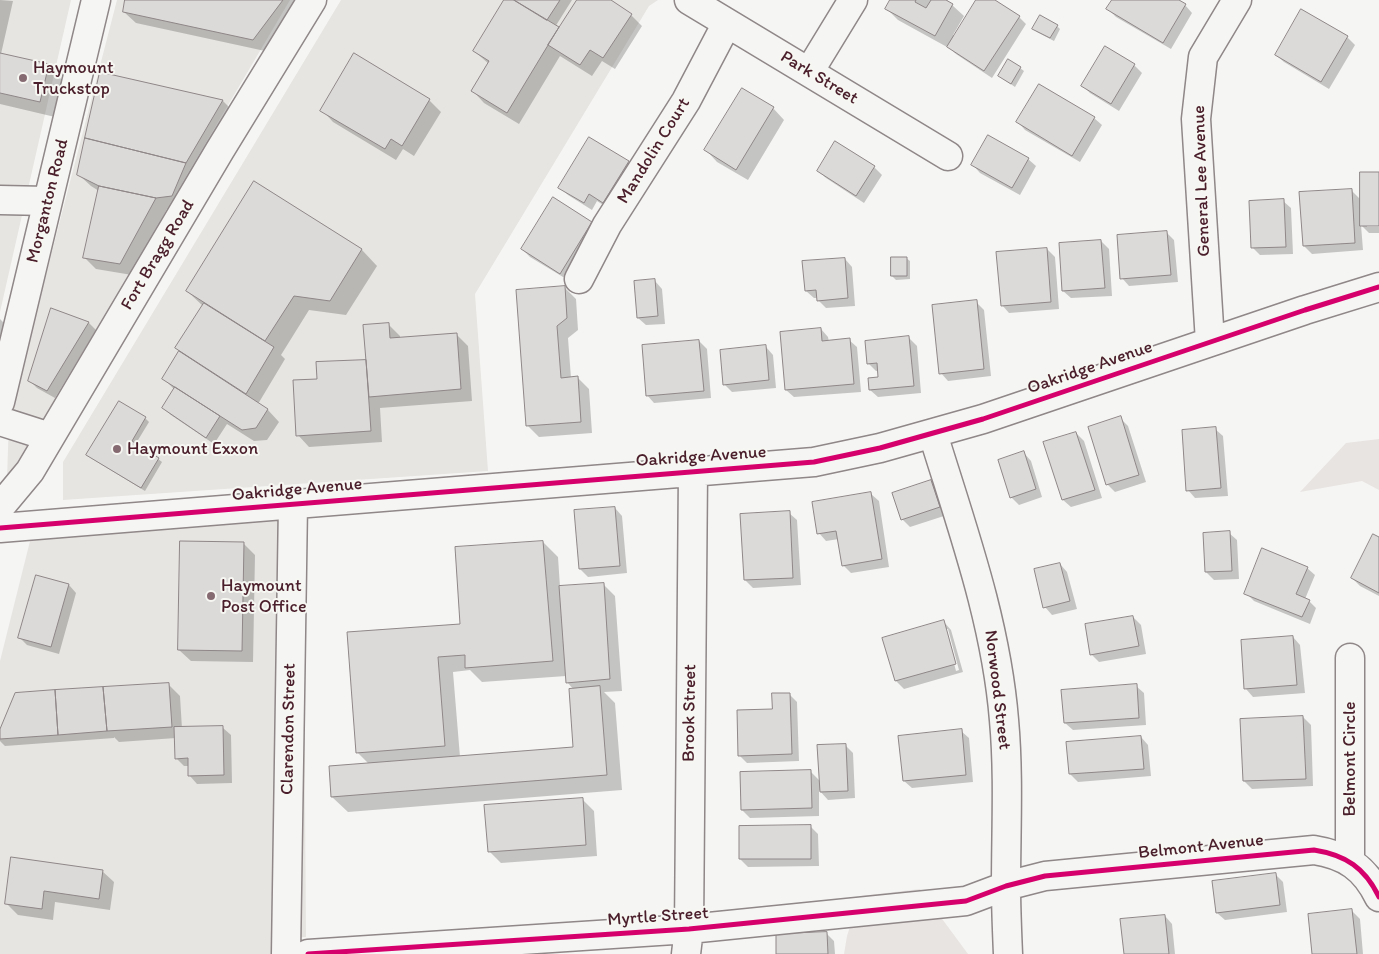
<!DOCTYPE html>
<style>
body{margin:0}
canvas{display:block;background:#f5f5f3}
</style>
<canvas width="1379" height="954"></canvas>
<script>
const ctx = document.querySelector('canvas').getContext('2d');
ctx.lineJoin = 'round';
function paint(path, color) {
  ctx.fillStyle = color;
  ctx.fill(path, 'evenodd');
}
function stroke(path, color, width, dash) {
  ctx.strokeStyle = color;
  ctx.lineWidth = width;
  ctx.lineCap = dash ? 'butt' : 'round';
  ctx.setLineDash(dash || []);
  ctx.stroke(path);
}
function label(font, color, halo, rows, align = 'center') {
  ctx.font = font + ' Itim,sans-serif';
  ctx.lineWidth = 4;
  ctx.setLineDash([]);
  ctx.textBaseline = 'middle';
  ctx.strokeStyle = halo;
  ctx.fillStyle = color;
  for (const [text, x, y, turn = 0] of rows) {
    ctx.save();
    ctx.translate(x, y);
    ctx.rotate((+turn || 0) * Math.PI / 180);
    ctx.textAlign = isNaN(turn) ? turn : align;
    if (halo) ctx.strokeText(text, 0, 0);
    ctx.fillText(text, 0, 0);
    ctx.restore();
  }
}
paint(new Path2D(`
 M0,0H71L0,312Z
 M117,0H290L7,480L9,418Z
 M341,0H658L649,6L475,294L488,471L63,500V462Z
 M303,518L306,937L274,939V954H0V661L31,537Z`), '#e7e5e2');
paint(new Path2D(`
 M1379,439V490L1362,481L1300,492L1346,443Z
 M920,889L968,954H844L847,936L860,896Z`), '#e8e4e2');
paint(new Path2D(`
 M0,0L13,1L1,54L48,65L63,81L55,117L0,104Z
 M127,0H295L299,4L265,51L136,23L124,12Z
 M505,0H572L555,27L560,29L579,0H608L631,15L642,26L615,69L602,61L592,76L560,56L519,124L484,103L473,91L489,64L474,51Z
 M891,0H948L947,2L952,5L964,16L953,35L955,36L978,0H993L1019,17L1026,24L992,78L956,54L947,46V47L898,20L887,9Z
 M1113,0H1176L1185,5L1192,13L1171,49L1116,17L1108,9Z
 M1057,26L1060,29L1054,41L1037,32L1034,29Z
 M1347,37L1355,45L1329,89L1284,62L1276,55Z
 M1106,48L1134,65L1142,73L1119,111L1090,93L1083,86Z
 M354,55L429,100L441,112L414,156L403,149L396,160L333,122L322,110Z
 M1020,68L1024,71L1015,87L999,76Z
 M101,73L223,101L234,112L183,207L167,209L132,275L96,269L84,257L99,191L91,186L79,175Z
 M773,108L784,120L748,180L717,162L706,150Z
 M1094,118L1102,125L1080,162L1025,130L1018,122Z
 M1028,159L1036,166L1020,195L980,173L973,165Z
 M628,162L636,169L611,210L597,201L592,210L568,195L560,188Z
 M874,167L882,175L864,203L826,178L818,171Z
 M1379,173V225H1367V227H1379V233H1369L1361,225L1363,250L1312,254L1304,246L1351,190L1361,200Z
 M255,183L362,250L377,266L346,315L309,310L281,355L285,359L258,404L268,410L279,422L267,440L254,441L227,424L214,444L171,415L163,408L175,390L163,378L180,352L176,348L203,306L187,291Z
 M1283,201L1291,208L1293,254L1260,255L1252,247Z
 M591,223L598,230L568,280L530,257L522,249Z
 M1167,233L1174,240L1178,282L1129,286L1122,278Z
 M1101,241L1109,249L1112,296L1071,298L1063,291Z
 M1047,249L1055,257L1059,309L1009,313L1002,305Z
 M906,258L910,261V279L896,280L892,276Z
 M845,259L852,267L855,306L826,308L818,300V298H814L806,291Z
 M655,281L662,289L665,324L646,325L638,318Z
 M564,287L576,299L578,330L568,338L571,378H578L589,389L592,433L539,437L528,426Z
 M976,302L984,310L991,376L948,381L941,373Z
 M52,310L89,323L96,330L55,398L37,388L29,380Z
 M0,319L5,324L0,336Z
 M388,324L400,336V339L456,334L468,346L472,401L380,408L382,442L309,447L298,435L318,380L368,361Z
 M821,329L828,337L829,342L849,340L857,347L861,392L794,397L786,390Z
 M909,338L917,346L921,393L878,397L870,390L880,378L879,371H876L868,363Z
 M699,341L707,349L711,398L654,403L647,395Z
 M766,347L773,355L776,388L732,392L724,384Z
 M145,418L149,422L135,445L158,459L162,462L145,491L91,458L87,455Z
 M1120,418L1128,426L1146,482L1115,492L1107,484Z
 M1215,429L1223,436L1228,496L1195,498L1188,490Z
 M1076,433L1084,441L1102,498L1071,507L1063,500Z
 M1024,453L1031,461L1042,497L1019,505L1011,497Z
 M930,481L938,489L947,515L910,527L902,519Z
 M871,494L879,501L889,567L851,573L843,565L839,539L826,541L819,533Z
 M615,508L622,516L627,573L588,577L580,569Z
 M789,513L797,520L801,585L753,588L745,580Z
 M1229,533L1237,540L1239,579L1214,580L1206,572Z
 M1379,538V596L1360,586L1352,578Z
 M543,542L558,557L560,587L603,584L615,596L622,691L604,692L615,703L622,790L348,812L332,797L369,764L357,752L462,625ZM470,670L482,682L566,676L567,682L574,690L575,748L460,757L453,672Z
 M243,543L255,555L253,662L191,661L179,650Z
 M1060,564L1067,572L1077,609L1052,615L1045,607Z
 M1307,568L1315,575L1305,599L1309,601L1316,608L1310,624L1254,601L1246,593Z
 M69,585L76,593L59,654L27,645L19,637Z
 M1133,617L1141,625L1146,654L1099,662L1091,654Z
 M944,622L951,630L963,672L904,689L896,681L884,638ZM945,629H948L959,670L956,671Z
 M1293,637L1300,645L1305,693L1253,697L1246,689Z
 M168,684L180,696L182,729L223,728L231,735L232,783L197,784L190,776L189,766H184L176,758V738L119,742L114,737V738L5,746L0,741V733Z
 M1136,686L1144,693L1146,725L1073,730L1065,723Z
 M789,694L797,702L799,761L747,763L740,756L773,710Z
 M1303,717L1311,725L1313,786L1252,789L1244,781Z
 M961,731L969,738L973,782L912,788L904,781Z
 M1141,737L1148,745L1151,776L1078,782L1070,774Z
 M845,745L853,753L855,798L828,800L819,790V816L750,818L742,810L810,771L820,781Z
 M583,800L594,811L597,856L501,863L489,851Z
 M811,827L818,834L819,866L748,867L740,859Z
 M102,871L114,882L110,910L55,902L53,920L18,915L6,903Z
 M1275,874L1283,882L1287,912L1225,920L1217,913Z
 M1352,911L1360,919L1363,954H1313Z
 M1165,916L1172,924L1175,954H1125Z
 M827,934L834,941L835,954H778Z`), '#0003');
const building = new Path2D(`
 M125,0H283L253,40L123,12Z
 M504,0H514L559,27L507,113L471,91L489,61L473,51Z
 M514,0H560L547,20Z
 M577,0H611L632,14L603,58L590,50L580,65L548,45Z
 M890,0H916L915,2L926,8L931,0H946L953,4L935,36L885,9Z
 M976,0H995L1020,16L984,71L947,47Z
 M1112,0H1179L1186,4L1163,43L1106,9Z
 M1301,9L1348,36L1321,82L1275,55Z
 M1040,15L1058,25L1050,38L1032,29Z
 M1105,46L1135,64L1111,104L1081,86Z
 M0,53L49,64L40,102L0,93Z
 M354,53L430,99L402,146L391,139L385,149L320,111Z
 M1008,59L1021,67L1011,84L998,76Z
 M100,72L223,100L186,163L85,138Z
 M1039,84L1095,117L1072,156L1016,122Z
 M742,88L774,107L736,170L704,150Z
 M988,135L1029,158L1012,188L971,165Z
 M589,137L629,161L603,203L589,194L584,203L558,188Z
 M85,138L186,163L172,196L156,198L99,186L77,175Z
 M835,141L875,166L856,196L817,171Z
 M1360,172H1379V226H1360Z
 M254,181L362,249L330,301L294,296L265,341L186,291Z
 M99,186L156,198L120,264L83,258Z
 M1352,189L1355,243L1303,246L1299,192Z
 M553,197L592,222L560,274L521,249Z
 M1284,199L1286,247L1251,248L1249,201Z
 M1167,231L1171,275L1120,279L1117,235Z
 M1101,240L1105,288L1062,291L1059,243Z
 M1047,248L1051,302L1001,306L996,252Z
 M891,257H907V276H891Z
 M845,258L848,298L817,301L816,290L805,291L802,261Z
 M655,279L658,316L637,318L634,281Z
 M565,286L567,318L557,326L561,378L578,376L581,422L526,426L516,290Z
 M977,300L984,369L939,374L932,305Z
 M204,303L274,347L246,394L175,348Z
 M51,308L89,322L47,391L28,381Z
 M389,323L390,338L457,333L461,389L369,397L363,325Z
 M821,328L822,341L850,338L854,384L785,390L780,332Z
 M909,336L914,386L869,390L868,378L878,377L877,363L867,364L865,341Z
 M699,340L704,391L646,396L642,345Z
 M766,345L769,380L723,385L720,350Z
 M179,351L268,409L256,428L242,430L162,379Z
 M366,360L371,431L296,436L293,380L317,379L316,362Z
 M175,387L220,416L206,438L162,408Z
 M119,401L146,417L132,441L159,458L141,488L86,455Z
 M1121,416L1139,475L1106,485L1088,427Z
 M1216,427L1221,488L1186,491L1182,430Z
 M1076,432L1095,490L1062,500L1043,442Z
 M1024,451L1036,489L1010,498L998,460Z
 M931,480L940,507L901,520L892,493Z
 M871,492L882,559L842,566L836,531L817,534L812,502Z
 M615,507L620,566L579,569L574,510Z
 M790,511L793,578L744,580L740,514Z
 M1230,531L1232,571L1205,572L1203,533Z
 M1373,534L1379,537V593L1351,578Z
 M180,541L244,542L242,651L178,650Z
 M543,541L553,661L465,668V655L438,657L445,746L356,753L347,632L460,624L455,547Z
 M1262,548L1308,567L1296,594L1310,600L1302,617L1244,594Z
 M1060,563L1070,601L1043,608L1034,569Z
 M36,575L69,584L51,647L18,638Z
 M604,583L610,679L566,683L559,586Z
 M1133,616L1139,646L1090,655L1085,624Z
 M944,620L956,664L895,681L882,638Z
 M1293,636L1297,685L1244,689L1241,640Z
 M169,683L172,727L107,731L103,687Z
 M1137,684L1139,718L1064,723L1061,690Z
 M600,686L607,775L331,797L329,766L573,747L569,689Z
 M103,687L107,731L58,735L55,690Z
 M55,690L58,735L0,739V729L15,693Z
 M772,693H790L792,754L738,756L737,710L772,709Z
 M1303,716L1306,779L1243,781L1240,719Z
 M223,726L224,775L188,776V758L175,759L174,727Z
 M962,729L966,775L903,781L898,736Z
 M1141,736L1144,769L1069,774L1066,742Z
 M846,744L848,791L820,792L817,745Z
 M811,770L812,808L741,810L740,772Z
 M583,798L586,845L488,852L484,805Z
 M811,825V859H739V826Z
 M11,857L103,870L99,899L44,891L42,909L5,904Z
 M1276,873L1280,905L1216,913L1212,881Z
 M1352,909L1357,954H1312L1308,914Z
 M1165,915L1169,954H1124L1120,919Z
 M827,932L828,954H776V934Z`);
paint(building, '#dcdad9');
stroke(building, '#8f8788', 1);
const minor = new Path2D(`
 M689,0L948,156
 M809,72L853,0
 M0,200L47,201
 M579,279L607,225L686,101L727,23
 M1210,342L1196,119L1203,57L1237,0
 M933,434C962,528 996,621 1004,720C1009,775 1006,830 1006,886C1006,909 1007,931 1008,954
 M0,528L814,462L880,448L983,419L1305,310L1379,287
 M1350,861V658
 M286,954L293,504
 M308,954L689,929L966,901L1006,886L1045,876L1314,850C1346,855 1365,868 1379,897
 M686,954L689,929L693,472`);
const major = new Path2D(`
 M0,402L96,0
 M0,421L50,437
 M0,507L30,471L220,150L312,0`);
stroke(minor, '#8f8788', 31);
stroke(major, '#8f8788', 31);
stroke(minor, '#f5f5f3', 28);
stroke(major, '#f5f5f3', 28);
stroke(new Path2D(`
 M0,528L814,462L880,448L983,419L1305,310L1379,287
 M308,954L689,929L966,901L1006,886L1045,876L1314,850C1346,855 1365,868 1379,897`), '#d6006c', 5);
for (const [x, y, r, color] of [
 [23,78,5,"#866a71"],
 [117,449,5,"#866a71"],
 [211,596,5,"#866a71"]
]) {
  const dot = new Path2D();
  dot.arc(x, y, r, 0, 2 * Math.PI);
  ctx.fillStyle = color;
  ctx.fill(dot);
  stroke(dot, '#f6f6f2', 2);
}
label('18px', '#4a1f2b', '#f6f6f2', [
 ["Haymount",33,68],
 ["Truckstop",33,89],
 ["Haymount Exxon",127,449],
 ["Haymount",221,586],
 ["Post Office",221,607]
], 'left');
label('18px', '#4a1f2b', '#f6f6f2', [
 ["Park Street",819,78,31],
 ["Mandolin Court",654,151,-58],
 ["General Lee Avenue",1202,181,-92],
 ["Morganton Road",48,201,-76],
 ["Fort Bragg Road",158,255,-59],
 ["Oakridge Avenue",1090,368,-19],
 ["Oakridge Avenue",701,457,-4],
 ["Oakridge Avenue",297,490,-5],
 ["Norwood Street",997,690,83],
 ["Brook Street",690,713,-89],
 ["Clarendon Street",289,729,-89],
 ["Belmont Circle",1350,759,-90],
 ["Belmont Avenue",1201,847,-6],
 ["Myrtle Street",658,917,-4]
]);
</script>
